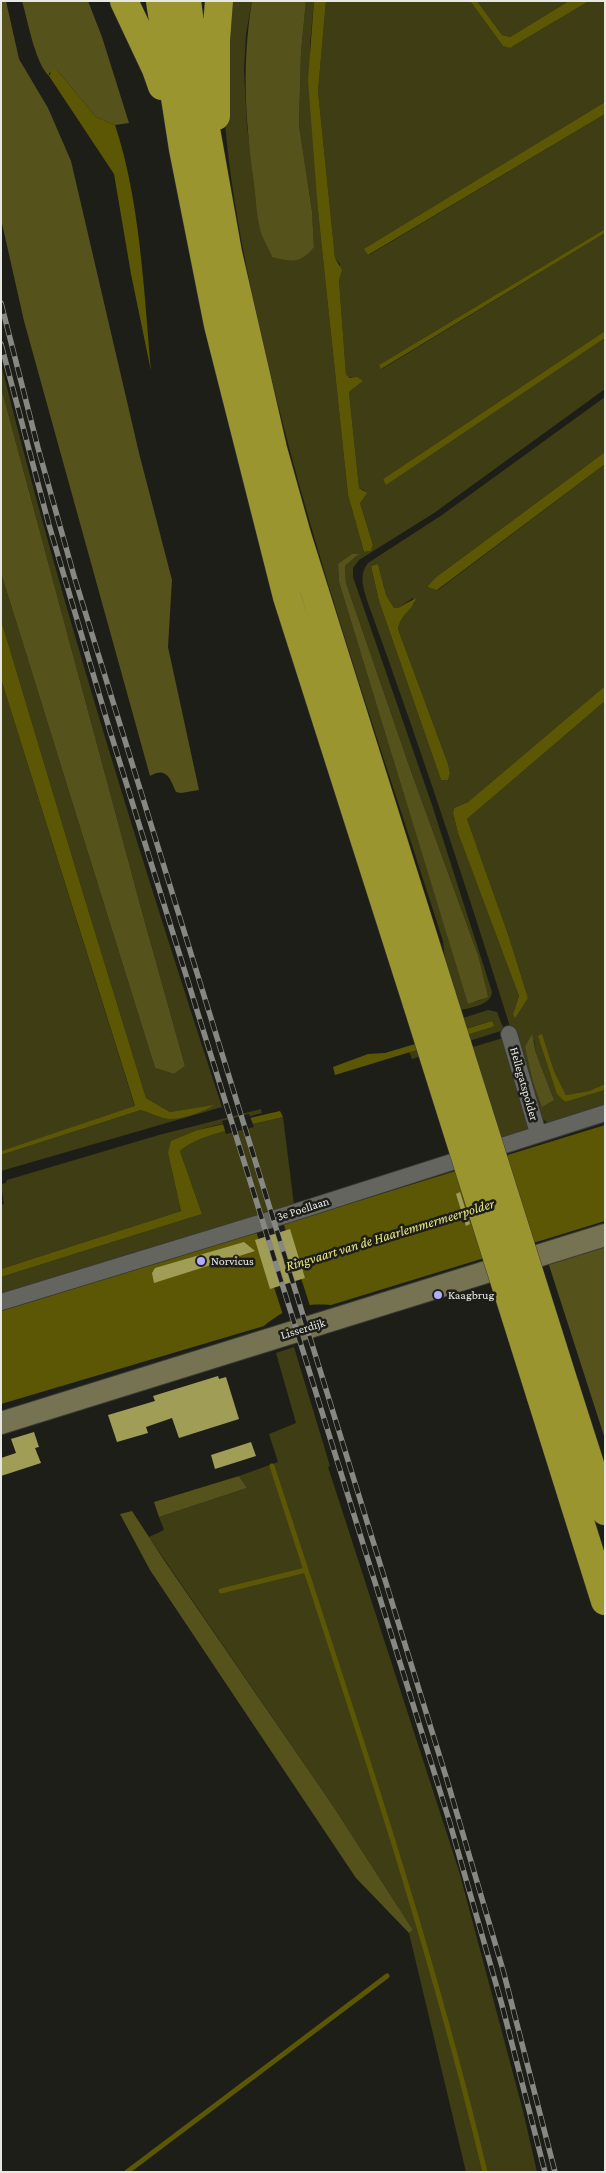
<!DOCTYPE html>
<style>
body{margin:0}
#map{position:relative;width:606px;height:2173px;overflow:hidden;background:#1e1e19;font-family:"Crimson Pro",serif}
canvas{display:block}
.frame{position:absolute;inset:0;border:2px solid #e7e7e4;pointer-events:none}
</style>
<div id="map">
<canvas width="606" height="2173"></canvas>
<div class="frame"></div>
</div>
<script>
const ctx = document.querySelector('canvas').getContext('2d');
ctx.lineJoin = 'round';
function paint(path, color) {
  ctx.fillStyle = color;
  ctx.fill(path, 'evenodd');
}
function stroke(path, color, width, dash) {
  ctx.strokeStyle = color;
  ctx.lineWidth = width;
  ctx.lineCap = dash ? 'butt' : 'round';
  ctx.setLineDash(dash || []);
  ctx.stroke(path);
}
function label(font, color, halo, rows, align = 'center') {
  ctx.font = font + ' "Crimson Pro",serif';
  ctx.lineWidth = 5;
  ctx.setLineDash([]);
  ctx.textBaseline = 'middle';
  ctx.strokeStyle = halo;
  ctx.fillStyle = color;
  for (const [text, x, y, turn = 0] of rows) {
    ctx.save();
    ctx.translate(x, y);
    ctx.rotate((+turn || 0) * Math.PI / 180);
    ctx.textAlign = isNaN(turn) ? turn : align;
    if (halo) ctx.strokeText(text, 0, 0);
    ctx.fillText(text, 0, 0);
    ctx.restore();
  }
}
paint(new Path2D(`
 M226,1H252L246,34L244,70L247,127L262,236L272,257L314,247L312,211L299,125L301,52L306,1H314L310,45L318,211L348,495L364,552L371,551L373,545L360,503L364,490L359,488L349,392L363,381L346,376L339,280L340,264L335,258L318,91L326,1H470L503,46L510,48L589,1H605V102L365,249L369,255L605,114V229L379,365L382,369L605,233V331L383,479L386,484L605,338V389L434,513L359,560L353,568V577L432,805L492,992C491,1006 468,1008 457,1011L448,987L443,941C383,752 316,565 270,372C251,291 232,207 225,123C223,83 225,42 226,1ZM358,555L345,566L346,583L412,774L478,955L481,1000L468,1003L339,582L338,564Z
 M477,1H569L510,37L502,35Z
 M1,364C64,615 142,861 222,1107L1,1171V1155L141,1110L154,1113L166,1119L212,1106L170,1112L146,1098L83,893L1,620V573L155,1068L174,1074L185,1066L141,908L1,387Z
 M605,397V452L435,578L427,587L438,590L605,464V686L468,802L454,808L453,813L458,833L519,996L513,1014L528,998L509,937L467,819L605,701V1084L589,1091L566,1095L554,1071L542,1035L564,1102L605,1090V1109L551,1123C540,1121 537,1111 533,1101C482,934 428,768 368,603C364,589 358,576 368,563L442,515ZM378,564L386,595L394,608H398L413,598L415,603L400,618L398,629L448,764L450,773L448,780H441L379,601L371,566ZM534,1040L536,1053L554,1100L525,1048Z
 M1,679L135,1107L1,1151Z
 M488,1010L497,1012L504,1030L412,1059L409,1051L489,1028L492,1021L418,1042L416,1033Z
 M503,1038L531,1125L528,1130L501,1139L473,1047Z
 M261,1109L262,1113L198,1130L168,1153L181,1211L1,1269V1205L4,1204L1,1184L6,1183L7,1180L159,1135Z
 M283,1117L294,1205L1,1296V1277L202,1214L180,1151C200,1133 256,1124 283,1117Z
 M294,1347L330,1466L328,1467L459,1871L523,2111L537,2172H466L409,1933L413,1930L331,1803L149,1537L164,1530L159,1517L247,1488L239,1476L278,1462L269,1434L296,1423L276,1353Z`), '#3f3d13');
paint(new Path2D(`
 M1,1H6L19,59L48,108L71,161L139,453L172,580L168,647L199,790L181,793L176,792C170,779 167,766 150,776L24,321L1,219Z
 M22,1H88L102,37L129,123L115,125L96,117L57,70L49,73V76C35,63 28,21 22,1Z
 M252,1H306L301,52L299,125L312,211L314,247C300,264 292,262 272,257C269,250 265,243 262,236C256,218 256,195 253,176C245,115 242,63 252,1Z
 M1,387L141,908L185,1066L174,1074L155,1068L1,573Z
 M352,554H359L345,566L346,583L412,774L478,955L488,997L468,1004L339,582L338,564Z
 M532,1034L536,1053L554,1100L542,1107L533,1082L525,1047Z
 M605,1244V1439L548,1262Z
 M239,1476L247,1488L159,1517L154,1502Z
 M132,1511L164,1560L331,1803L413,1930L409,1933L356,1878L150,1570L120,1514Z`), '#55521b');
paint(new Path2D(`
 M314,1H326L318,91L335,258L342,270L339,280L346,375L350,378L357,377L363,381L349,392L359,488L367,493L360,503L373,545L371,551L364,552L348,495L318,211L308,80Z
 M470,1H477L502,35L510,37L569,1H589L510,48L503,46Z
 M52,70H57L96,117L115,125C140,200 144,291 151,371L131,274L114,174L49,76Z
 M605,102V114L368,255L364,249Z
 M605,229V233L381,369L379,365Z
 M605,331V338L386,485L383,479Z
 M605,452V464L437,590L427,587L435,578Z
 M378,564L386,595L394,608H398L416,598C413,611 401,612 398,629L448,764L450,773L448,780H441L379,601L371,566Z
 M1,620L83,893L146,1098L170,1112L214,1105C201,1113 183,1119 168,1119C161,1118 148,1112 141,1110L1,1155V1151L135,1106L1,679Z
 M605,686V701L467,819L509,937L528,998L515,1018L513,1014L519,996L458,833L453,813L454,808L468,802Z
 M492,1021L494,1026L489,1028L335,1075L333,1067L368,1054L385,1053Z
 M542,1034L554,1071L566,1095L589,1091L605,1084V1090L565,1102L557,1094L538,1036Z
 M280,1111L283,1117C256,1124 200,1133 180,1151L202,1214L1,1277V1269L181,1211L168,1153L171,1141L198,1130Z
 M605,1125V1221L331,1305C302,1303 286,1308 264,1326L1,1404V1311Z`), '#5c5704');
paint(new Path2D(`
 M249,1114L254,1127L226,1134L222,1121Z
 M283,1222L310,1306L283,1315L256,1231Z`), '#1e1e19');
stroke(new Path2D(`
 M272,1466C348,1700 428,1933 485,2172
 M221,1591L306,1570
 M127,2172L387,1976`), '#5c5704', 5);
paint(new Path2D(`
 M460,1192L470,1224L466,1226L456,1194Z
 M290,1229L305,1278L270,1289L255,1240Z
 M244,1242L255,1251L154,1283L152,1273L155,1268Z
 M218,1376L219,1379L226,1377L239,1419L179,1438L172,1418L146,1427L148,1433L117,1442L108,1415L155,1401L153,1396Z
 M34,1432L39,1447L35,1448L41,1463L1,1476V1458L16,1453L11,1439Z
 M251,1442L256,1456L215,1469L211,1455Z`), '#a09d56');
const street = new Path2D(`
 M509,1034L538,1133
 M1,1302L286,1215L605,1113`);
const secondary = new Path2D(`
 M1,1423L605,1235`);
const highway = new Path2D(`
 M124,1L156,69L162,86
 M160,1L183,149L218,325L287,597L417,1004
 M187,1L198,84L228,253L273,449L297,535L442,996
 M216,116V40L219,1
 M565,1386L605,1511
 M540,1394L605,1601`);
stroke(street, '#393936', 18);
stroke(secondary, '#393936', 24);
stroke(highway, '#393936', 29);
stroke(street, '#656560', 16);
stroke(secondary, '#757351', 22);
stroke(highway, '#9a952f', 28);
const rail = new Path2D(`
 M1,303L38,448L74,576L447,1780L503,1970L555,2172
 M1,344L49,525L110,731L449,1820L502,2005L545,2172`);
stroke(rail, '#878783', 5.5);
stroke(rail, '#1e1e19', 4, [11]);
const highwayBridge = new Path2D(`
 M442,996L565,1386
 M417,1004L540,1394`);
stroke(highwayBridge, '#393936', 29, []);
stroke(highwayBridge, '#9a952f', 28);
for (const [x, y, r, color] of [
 [201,1261,5,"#b1adfa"],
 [438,1295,5,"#b1adfa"]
]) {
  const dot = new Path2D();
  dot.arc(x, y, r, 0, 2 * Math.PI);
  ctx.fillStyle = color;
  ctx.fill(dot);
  stroke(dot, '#1e1e19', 2);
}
label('12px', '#e7e7e4', '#1e1e19', [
 ["Hellegatspolder",524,1084,74],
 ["3e Poellaan",303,1209,-18],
 ["Lisserdijk",303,1329,-17]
]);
label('12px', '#e7e7e4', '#1e1e19', [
 ["Norvicus",211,1261],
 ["Kaagbrug",448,1295]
], 'left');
label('italic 14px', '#eae681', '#1e1e19', [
 ["Ringvaart van de Haarlemmermeerpolder",390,1235,-17]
]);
</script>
